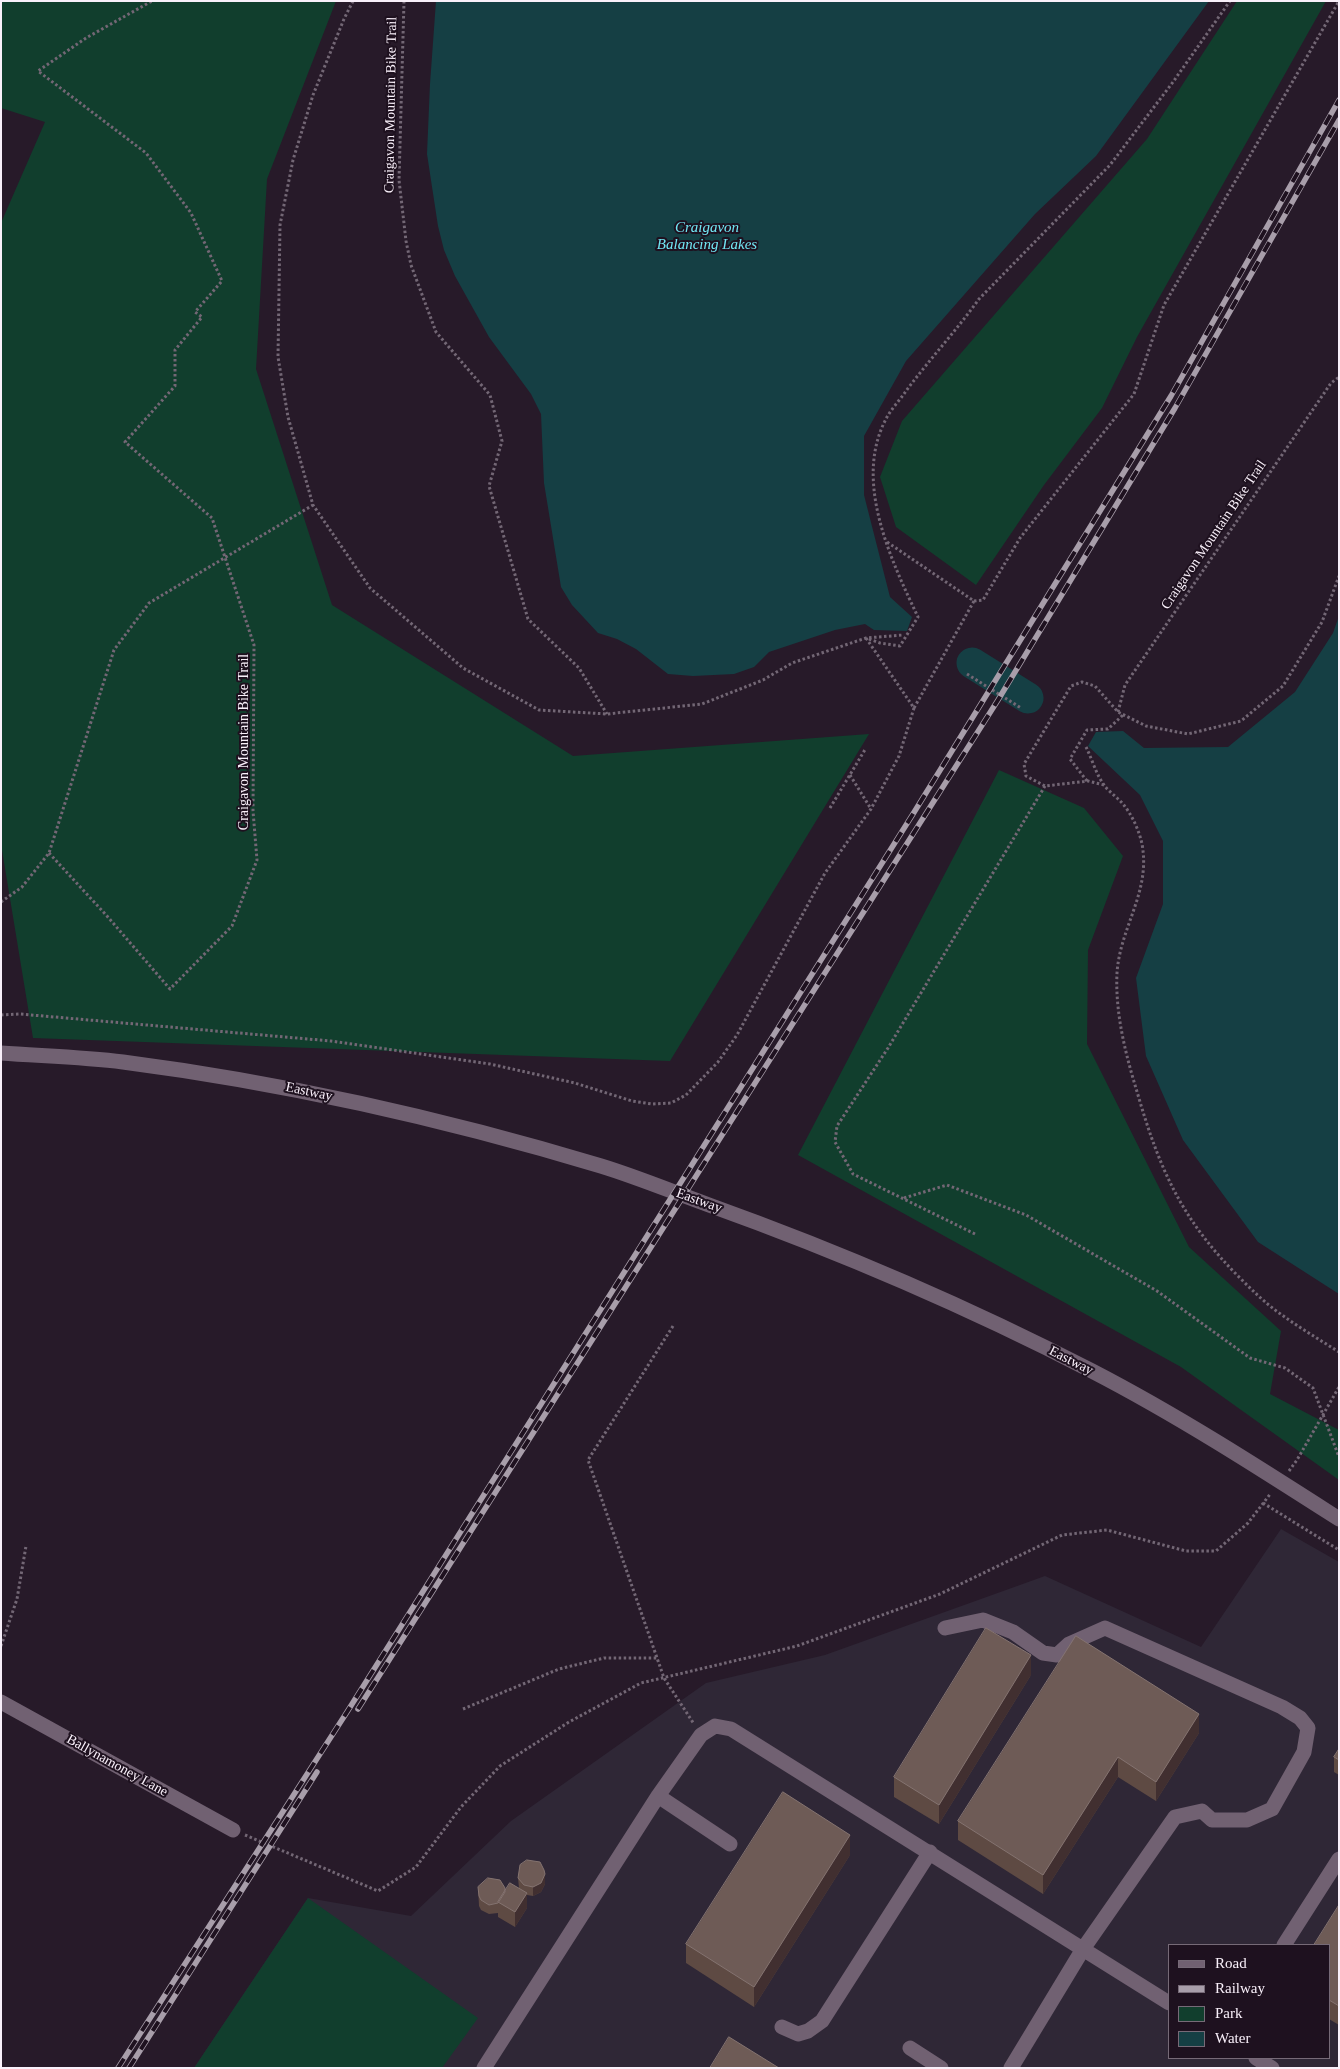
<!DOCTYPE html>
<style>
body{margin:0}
#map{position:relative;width:1340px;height:2069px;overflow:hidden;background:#271a29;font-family:"Times New Roman",serif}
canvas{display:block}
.frame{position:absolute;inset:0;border:2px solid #f9f0fa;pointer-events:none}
.legend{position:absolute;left:1168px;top:1944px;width:162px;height:115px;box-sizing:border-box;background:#1e111f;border:1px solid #766a77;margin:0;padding:6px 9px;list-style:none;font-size:15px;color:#f9f0fa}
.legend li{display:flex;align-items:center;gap:10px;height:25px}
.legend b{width:25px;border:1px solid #766a77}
</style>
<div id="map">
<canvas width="1340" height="2069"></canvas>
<div class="frame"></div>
<ul class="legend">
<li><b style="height:6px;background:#716172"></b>Road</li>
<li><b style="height:6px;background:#a89eaa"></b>Railway</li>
<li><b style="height:14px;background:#113e2d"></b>Park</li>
<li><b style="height:14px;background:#153f44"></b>Water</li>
</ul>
</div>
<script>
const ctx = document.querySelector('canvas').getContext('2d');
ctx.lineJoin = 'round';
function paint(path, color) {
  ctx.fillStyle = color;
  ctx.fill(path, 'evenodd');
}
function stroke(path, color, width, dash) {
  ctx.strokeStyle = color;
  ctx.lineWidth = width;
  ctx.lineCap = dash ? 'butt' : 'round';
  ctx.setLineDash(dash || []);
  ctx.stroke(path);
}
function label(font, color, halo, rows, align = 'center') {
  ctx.font = font + ' "Times New Roman",serif';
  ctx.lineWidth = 4;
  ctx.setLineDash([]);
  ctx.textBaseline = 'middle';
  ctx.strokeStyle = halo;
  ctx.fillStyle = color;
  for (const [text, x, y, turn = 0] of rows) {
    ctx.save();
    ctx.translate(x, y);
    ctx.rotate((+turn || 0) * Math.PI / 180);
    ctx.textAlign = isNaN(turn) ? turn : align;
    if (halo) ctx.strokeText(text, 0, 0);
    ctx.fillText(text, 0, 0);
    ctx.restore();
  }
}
paint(new Path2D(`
 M1281,1529L1339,1562V2068H194L308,1898L411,1916L511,1821L706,1683L825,1655L1045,1576L1201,1647ZM1169,1945H1329V2058H1169Z`), '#2f2736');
paint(new Path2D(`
 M1,1H336L267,179L256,369L332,605L573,756L869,734L670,1061L33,1038L1,844V223L45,122L1,108Z
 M1237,1H1326L1137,337L1102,408L1044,485L976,585L896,527L880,477L902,421L1147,139Z
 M999,770L1084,808L1123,856L1088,950L1087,1044L1189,1247L1281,1331L1270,1394L1339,1430V1480L1181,1367L798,1155Z
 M308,1898L478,2018L442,2068H194Z`), '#113e2d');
paint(new Path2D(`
 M436,1H1209L1096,156L1035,214L906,361L864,436V495L890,597L912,617L907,631L874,630L865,624L835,630L769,652L754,667L734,674L693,676L668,674L636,649L617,639L598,633L572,605L561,587L544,483L541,414L531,394L489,337L455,276L444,250L438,226L427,154L430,84Z
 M1339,616V1294L1258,1242L1183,1140L1146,1056L1136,978L1163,904V841L1140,795L1088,746L1096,732L1123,731L1144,748L1228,747L1295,692L1333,633Z`), '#153f44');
stroke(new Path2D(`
 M972,663L1028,698`), '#153f44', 31);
stroke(new Path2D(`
 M353,1L344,19L313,95L293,160L280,225L278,357L288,417L313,505L370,588L463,668L539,710L607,714L702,704L763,680L792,663L866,638L903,635
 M404,1L399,180L406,241L411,265L436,332L490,395L502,441L489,486L528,619L579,668L607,714
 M974,601L983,600L1020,538L1134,394L1164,305L1339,1
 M866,638L914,708L974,601L887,542
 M869,639L880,643L900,646L918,617C891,560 853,481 886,419C891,409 900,400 906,391C929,360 956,331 979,299L1110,165L1173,82L1230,1
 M967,674L1021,708
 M1118,712L1125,685L1331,383L1339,377
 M1086,747C1092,759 1096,774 1104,785C1109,792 1117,797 1123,804C1132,815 1139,830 1142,844C1151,892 1120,927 1117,973C1115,1014 1126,1056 1138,1095C1160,1171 1183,1221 1239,1277C1253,1291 1266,1304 1282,1315C1300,1328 1320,1340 1339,1352
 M850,775L871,809
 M1087,781L1070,759L1087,730L1108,729L1123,715
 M1104,785L1088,781L1045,786L1026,776L1024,764L1071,686L1082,682L1095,686L1118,712L1146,726L1188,734L1241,721L1283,686L1322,622L1339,576
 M830,808L866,748
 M49,853L107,916L170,989L232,926L257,860L253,811L254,645L212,518L125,442L175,386V350L202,317L195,312L222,281L191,213L146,153L38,71L86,38L152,1
 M1,902L22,887L49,853L114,650L149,603L313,505
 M1,1015L20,1014L331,1041L490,1064L575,1083L632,1101L652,1104L671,1103L686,1095L718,1062L737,1035L825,873L871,809L899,756L914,708
 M904,1198L947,1185L1026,1215L1157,1291L1250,1358L1285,1368L1313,1388L1339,1457
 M975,1234L853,1174L835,1142L837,1126L888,1048L1045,786
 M673,1326L588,1460L664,1678L694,1724
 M1289,1471L1297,1460L1339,1387
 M1263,1503L1339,1550
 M1,1646L17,1599L26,1546
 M463,1709L559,1669L604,1658H657
 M245,1835L378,1891L416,1867L461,1807L500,1766L569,1722L641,1683L797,1646L940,1594L1062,1535L1107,1530L1186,1551H1216L1248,1523L1271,1493`), '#736775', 3, [2.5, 2.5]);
stroke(new Path2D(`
 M1,1053C42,1056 83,1057 123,1062C285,1083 445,1119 601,1166C637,1177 673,1192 709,1205C840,1252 968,1307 1092,1371C1177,1415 1258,1467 1339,1519
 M945,1628L983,1620L1013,1632L1043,1653L1057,1655L1069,1644L1105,1628L1282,1707L1300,1718L1308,1728L1304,1752L1272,1809L1247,1820H1212L1202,1811L1175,1817L1083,1949L1011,2068
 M1,1702L233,1830
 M658,1796L730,1844
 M1284,1945L1339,1859
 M782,2027L798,2034L808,2031L822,2021L930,1852
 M910,2048L941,2068
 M1256,2058L1272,2068
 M484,2068L658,1796L701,1735L715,1726L731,1729L1169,2003`), '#716172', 15);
const rail = new Path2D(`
 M358,1709L998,700L1175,408L1339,120
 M118,2068L347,1712L913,814L1171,396L1339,100
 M129,2068L317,1772`);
stroke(rail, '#a89eaa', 5.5);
stroke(rail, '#1e111f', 4, [11]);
paint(new Path2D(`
 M1031,1675L939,1824L894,1797V1777Z
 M1199,1714V1733L1156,1801L1118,1777L1043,1894L958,1840V1821Z
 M1339,1749V1775L1334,1772V1757Z
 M850,1855L754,2007L686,1963V1944Z
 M518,1878L545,1884L541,1892L533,1896L527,1895V1908L515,1927L498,1917V1913L489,1914L481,1910L479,1906L478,1887L505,1891L519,1888Z
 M1339,1905V2025L1329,2019V1945Z`), '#5e4a43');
paint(new Path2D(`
 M1031,1655V1675L939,1824V1805Z
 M1199,1714V1733L1156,1801V1782Z
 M1118,1757V1777L1043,1894V1875Z
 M850,1835V1855L754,2007V1987Z
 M545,1874V1884L541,1892L533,1896V1887Z
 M527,1893V1908L515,1927V1912Z`), '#412f30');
const building = new Path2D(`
 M986,1628L1031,1655L939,1805L894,1777Z
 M1076,1636L1199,1714L1156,1782L1118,1757L1043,1875L958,1821Z
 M1339,1749V1760L1334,1757Z
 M783,1792L850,1835L754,1987L686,1944Z
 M527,1860L540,1862L544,1870L545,1874L541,1883L533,1887L524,1885L518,1878L520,1865Z
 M488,1878L500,1880L505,1888V1892L498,1903L489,1905L481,1900L479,1896L478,1887Z
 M510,1883L527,1893L515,1912L498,1902Z
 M1339,1905V2006L1329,2000V1945H1314Z
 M729,2037L779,2068H710Z`);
paint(building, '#6e5b56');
stroke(building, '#847370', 1);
label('14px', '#f9f0fa', '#1e111f', [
 ["Craigavon Mountain Bike Trail",391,105,-89],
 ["Craigavon Mountain Bike Trail",1214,535,-56],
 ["Craigavon Mountain Bike Trail",244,742,-90],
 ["Eastway",309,1092,12],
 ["Eastway",699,1201,20],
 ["Eastway",1071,1361,27],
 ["Ballynamoney Lane",117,1766,29]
]);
label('italic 15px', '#71e7f4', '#1e111f', [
 ["Craigavon",707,228],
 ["Balancing Lakes",707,245]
]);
</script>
